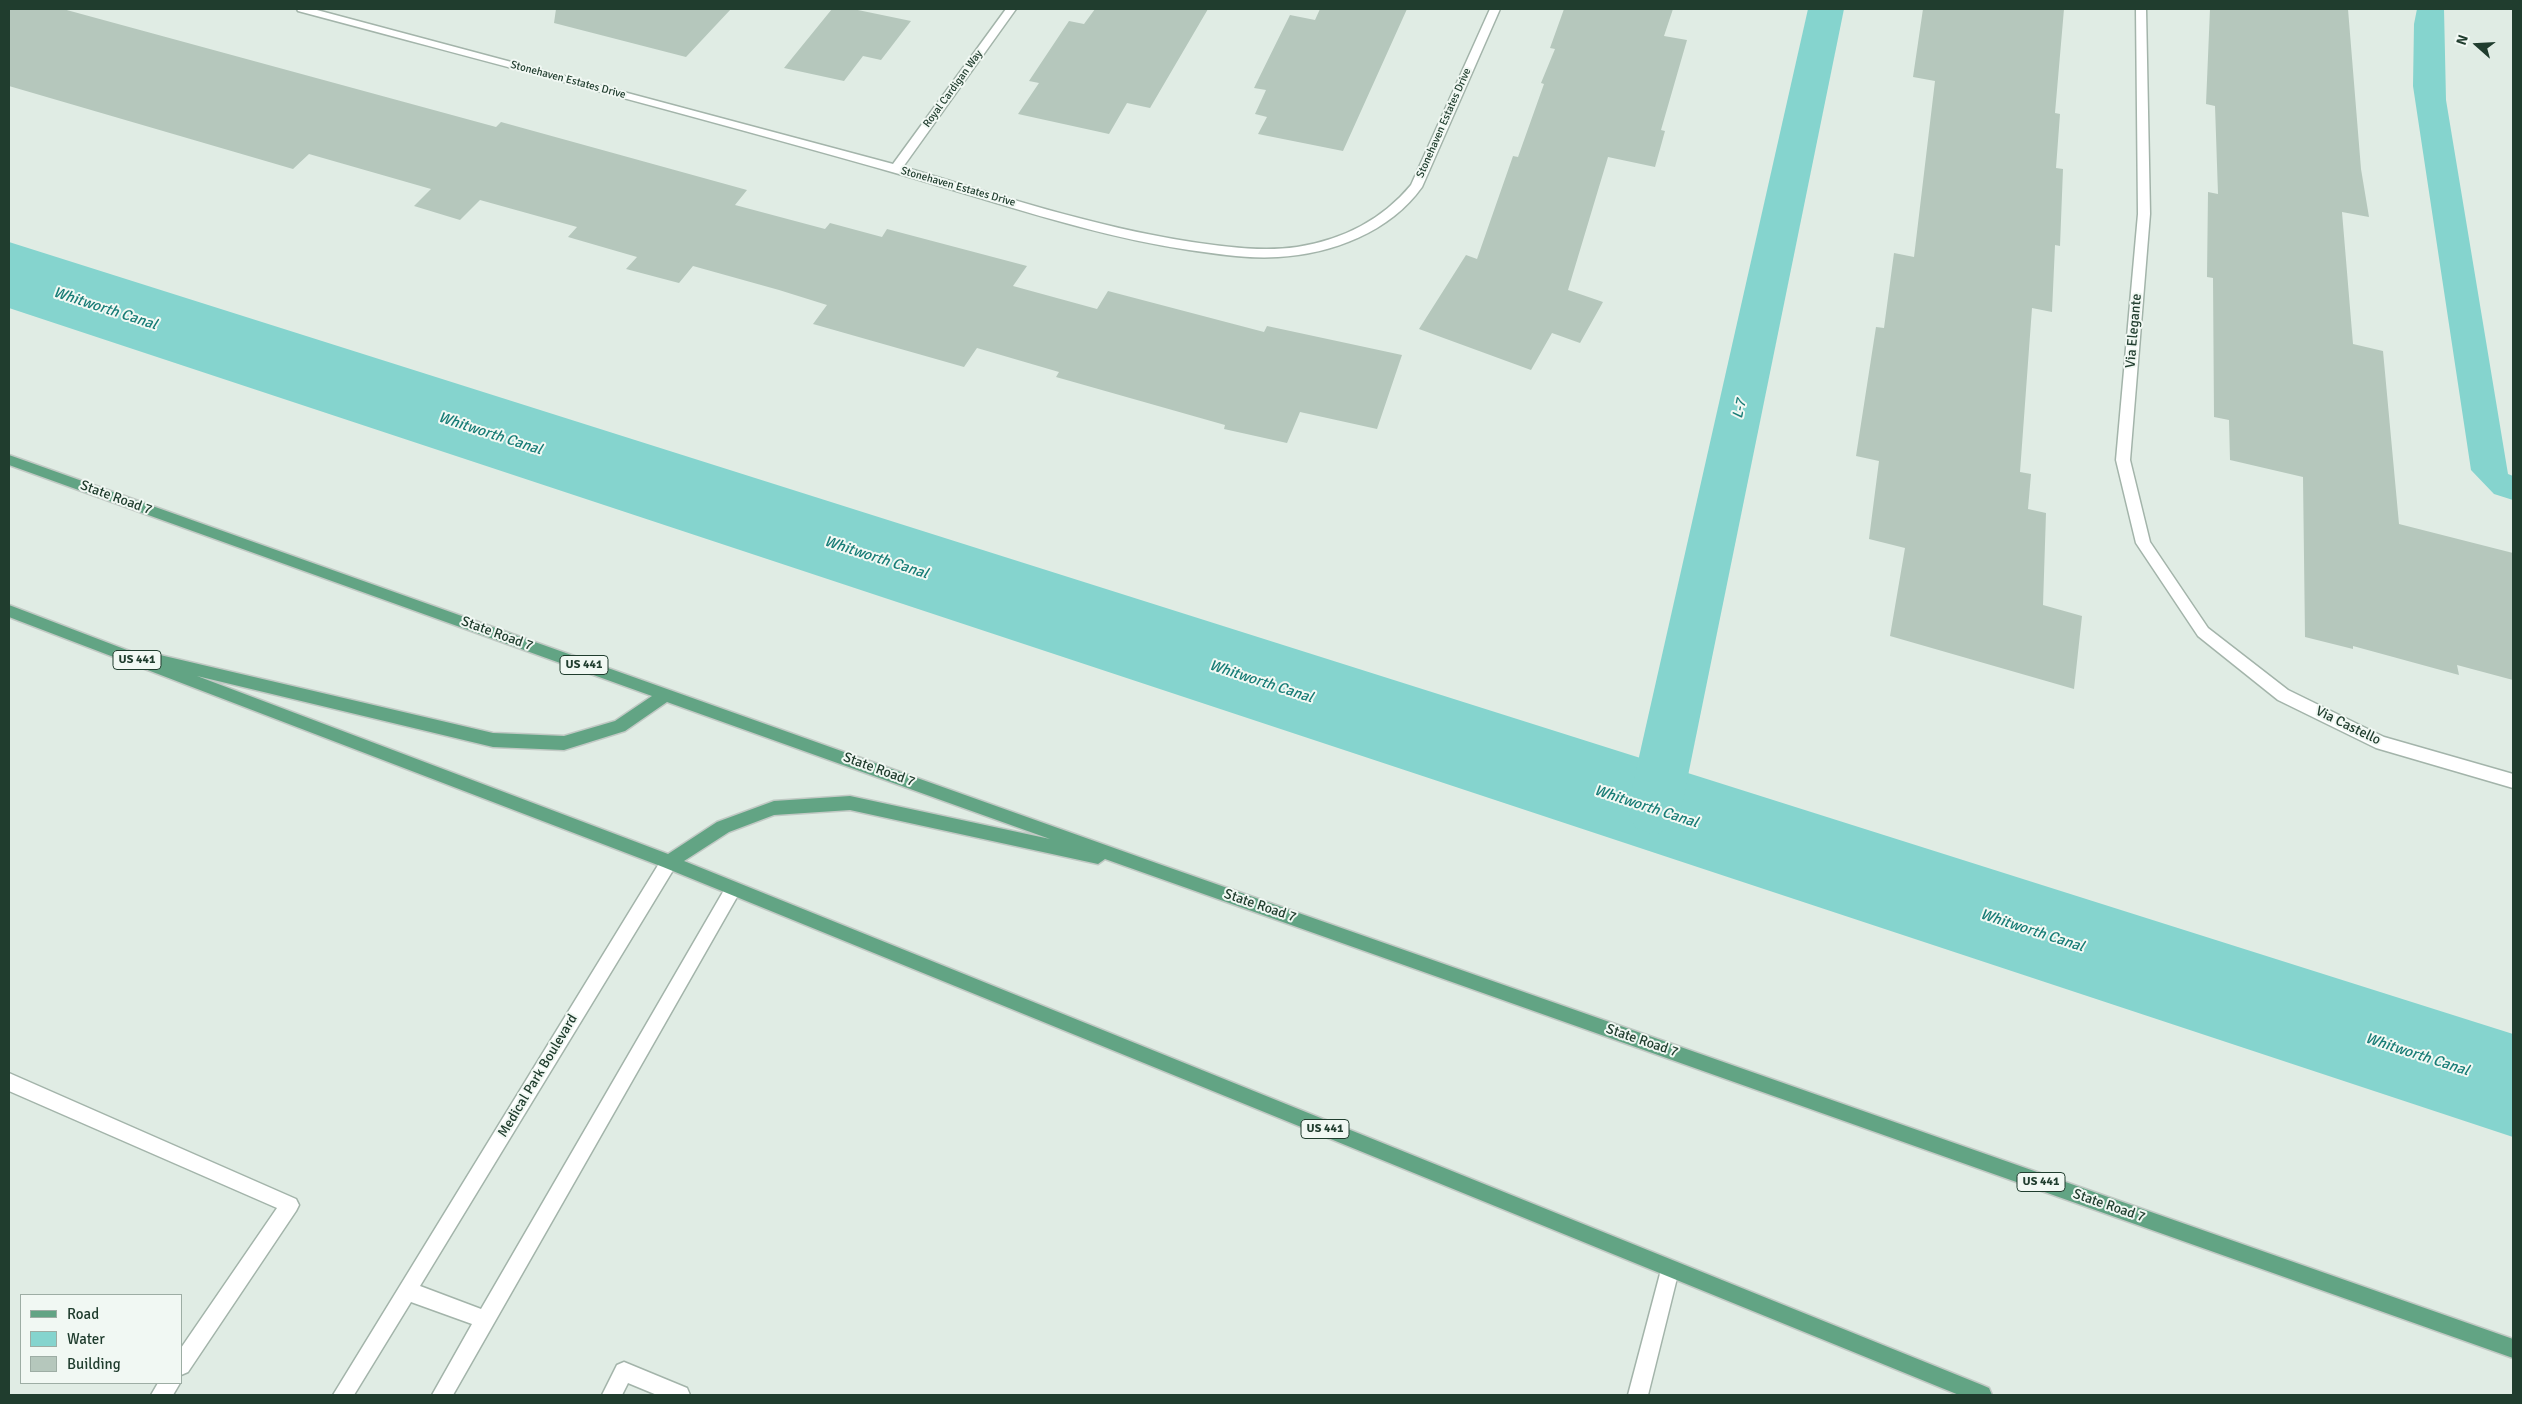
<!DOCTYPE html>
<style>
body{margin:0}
#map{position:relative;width:2522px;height:1404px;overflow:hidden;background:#e0ece4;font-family:Signika,sans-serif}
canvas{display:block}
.frame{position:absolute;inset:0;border:10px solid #203d2e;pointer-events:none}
.legend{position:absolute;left:20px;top:1294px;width:162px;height:90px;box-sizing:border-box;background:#f1f8f3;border:1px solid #9dada4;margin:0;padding:6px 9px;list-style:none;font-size:15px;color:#203d2e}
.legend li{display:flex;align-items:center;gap:10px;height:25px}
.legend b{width:25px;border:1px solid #9dada4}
.north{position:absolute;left:2452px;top:20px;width:50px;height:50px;-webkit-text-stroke:4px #f1f8f3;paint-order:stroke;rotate:289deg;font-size:14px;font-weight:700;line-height:20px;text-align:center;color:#203d2e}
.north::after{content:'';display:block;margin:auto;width:18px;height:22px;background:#203d2e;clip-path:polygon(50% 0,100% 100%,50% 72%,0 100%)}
</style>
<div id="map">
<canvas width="2522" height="1404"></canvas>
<div class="frame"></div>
<ul class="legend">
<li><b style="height:6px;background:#62a484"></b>Road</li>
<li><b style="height:14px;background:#85d4ce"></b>Water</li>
<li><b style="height:14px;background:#b5c7bc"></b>Building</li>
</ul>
<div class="north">N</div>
</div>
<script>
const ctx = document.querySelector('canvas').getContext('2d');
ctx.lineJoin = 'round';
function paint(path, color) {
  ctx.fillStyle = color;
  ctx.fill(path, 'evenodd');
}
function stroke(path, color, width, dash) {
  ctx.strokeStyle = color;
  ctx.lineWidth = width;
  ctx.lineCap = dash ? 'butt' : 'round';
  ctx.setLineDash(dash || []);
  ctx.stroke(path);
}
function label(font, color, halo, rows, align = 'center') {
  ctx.font = font + ' Signika,sans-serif';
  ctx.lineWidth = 4;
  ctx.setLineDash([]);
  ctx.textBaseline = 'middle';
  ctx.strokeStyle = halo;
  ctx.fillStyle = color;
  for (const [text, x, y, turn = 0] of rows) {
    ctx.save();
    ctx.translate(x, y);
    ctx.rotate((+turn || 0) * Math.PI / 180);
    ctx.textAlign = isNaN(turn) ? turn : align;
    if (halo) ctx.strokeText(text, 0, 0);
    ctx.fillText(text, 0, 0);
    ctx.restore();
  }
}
paint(new Path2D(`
 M2417,9H2444L2446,100L2508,474L2513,476V500L2494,494L2471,470L2413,86L2414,24Z
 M9,242L2513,1034V1137L9,308Z`), '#85d4ce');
paint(new Path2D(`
 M1808,9H1844L1681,810L1673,827L1654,835L1635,827L1627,810Z`), '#85d4ce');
paint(new Path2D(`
 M9,9H63L496,127L501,122L747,190L735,205L825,229L830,223L882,237L887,229L1027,266L1013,286L1097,309L1108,291L1264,332L1267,326L1402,355L1377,429L1300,412L1287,443L1224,429L1225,425L1056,377L1059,372L977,348L964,367L813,324L827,305L779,290L693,266L679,283L626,269L637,257L568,237L577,227L480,200L460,220L414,206L431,189L309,154L293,169L9,86Z
 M556,9H731L686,57L554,23Z
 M832,9H853L911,21L881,60L863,56L844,81L784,68Z
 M1095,9H1208L1150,108L1127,103L1109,134L1018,114L1039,83L1029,81L1069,21L1084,24Z
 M1320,9H1407L1343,151L1258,134L1267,117L1255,114L1266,90L1254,88L1290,15L1315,20Z
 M1564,9H1673L1664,36L1687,40L1661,130L1665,131L1655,167L1608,157L1568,290L1603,302L1580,343L1552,333L1531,370L1419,329L1466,255L1477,259L1513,156L1518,157L1544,84L1541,83L1555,49L1550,48Z
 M1923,9H2064L2055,113L2060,114L2056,168L2063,169L2060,246L2055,245L2052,312L2032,308L2020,472L2031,474L2028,509L2046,513L2043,605L2082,616L2074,689L1890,636L1905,548L1869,539L1879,461L1856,456L1876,327L1884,328L1894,253L1914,257L1935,81L1913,77Z
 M2210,9H2348L2361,169L2369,217L2342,212L2353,344L2383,351L2399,524L2513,553V680L2457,665L2459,675L2353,646V649L2305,637L2303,477L2230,460L2229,420L2214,417L2213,278L2207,277L2208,192L2218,194L2215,106L2206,104Z`), '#b5c7bc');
const minor = new Path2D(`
 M297,9H313L893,164L1006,9H1016L903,167C999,195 1094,227 1192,242C1226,247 1263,252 1297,247C1342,240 1382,220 1411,185L1490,9H1500L1422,187C1390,232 1332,254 1278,257C1249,259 1218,254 1189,250C1088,235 991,200 892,172C695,116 496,64 298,11Z
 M2136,9H2146L2150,214L2130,460L2150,542L2208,628L2288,690L2384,737L2513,774V788L2376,748L2278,700L2198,636L2136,543L2116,460L2138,214Z
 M669,855L675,857L677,862L675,867L420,1286L481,1309L727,885L733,882L739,885L741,890L453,1395H432L472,1324L411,1302L354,1395H333L663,857Z
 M9,1073L296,1199L299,1205L296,1211L188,1372L181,1375V1348L277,1208L9,1091Z
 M1670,1261L1677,1263L1679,1270L1648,1395H1628L1661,1270L1663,1263Z
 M624,1362L687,1388L690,1395H657L628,1383L622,1395H602L617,1365Z
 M158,1383H180L173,1395H151Z`);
const major = new Path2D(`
 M9,455L1159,864L2513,1339V1358L1105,859L1098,864L850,810L774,815L729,832L684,861L1982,1385L1989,1388L1992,1395H1959L663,867L9,617V605L153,660L160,655L493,733L564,736L615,721L652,696L9,465ZM197,676L493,747L564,750L625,731L667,702L1050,839L850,796L774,801L717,822L668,854Z`);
stroke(minor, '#a3b4aa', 3);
stroke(major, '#c1c9c4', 3);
paint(minor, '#fff');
paint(major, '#62a484');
label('11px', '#203d2e', '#f1f8f3', [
 ["Stonehaven Estates Drive",568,80,15],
 ["Royal Cardigan Way",953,89,-54],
 ["Stonehaven Estates Drive",1444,123,-66],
 ["Stonehaven Estates Drive",958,187,16]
]);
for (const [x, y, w] of [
 [137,660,48],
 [584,665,48],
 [1325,1129,48],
 [2041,1182,48]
]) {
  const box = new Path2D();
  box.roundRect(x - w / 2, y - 9.5, w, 19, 4);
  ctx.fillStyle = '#f1f8f3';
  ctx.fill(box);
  stroke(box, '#203d2e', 1);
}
label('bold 12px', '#203d2e', null, [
 ["US 441",137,660],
 ["US 441",584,665],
 ["US 441",1325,1129],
 ["US 441",2041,1182]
]);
label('14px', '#203d2e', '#f1f8f3', [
 ["Via Elegante",2134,331,-85],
 ["State Road 7",116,498,20],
 ["State Road 7",497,634,20],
 ["Via Castello",2348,726,26],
 ["State Road 7",879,770,20],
 ["State Road 7",1260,906,19],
 ["State Road 7",1642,1041,19],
 ["Medical Park Boulevard",538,1076,-59],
 ["State Road 7",2109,1206,19]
]);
label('italic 15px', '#177c76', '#f1f8f3', [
 ["Whitworth Canal",105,309,18],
 ["L-7",1740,409,-78],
 ["Whitworth Canal",490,434,18],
 ["Whitworth Canal",876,558,18],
 ["Whitworth Canal",1261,682,18],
 ["Whitworth Canal",1646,807,18],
 ["Whitworth Canal",2032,931,18],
 ["Whitworth Canal",2417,1055,18]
]);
</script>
